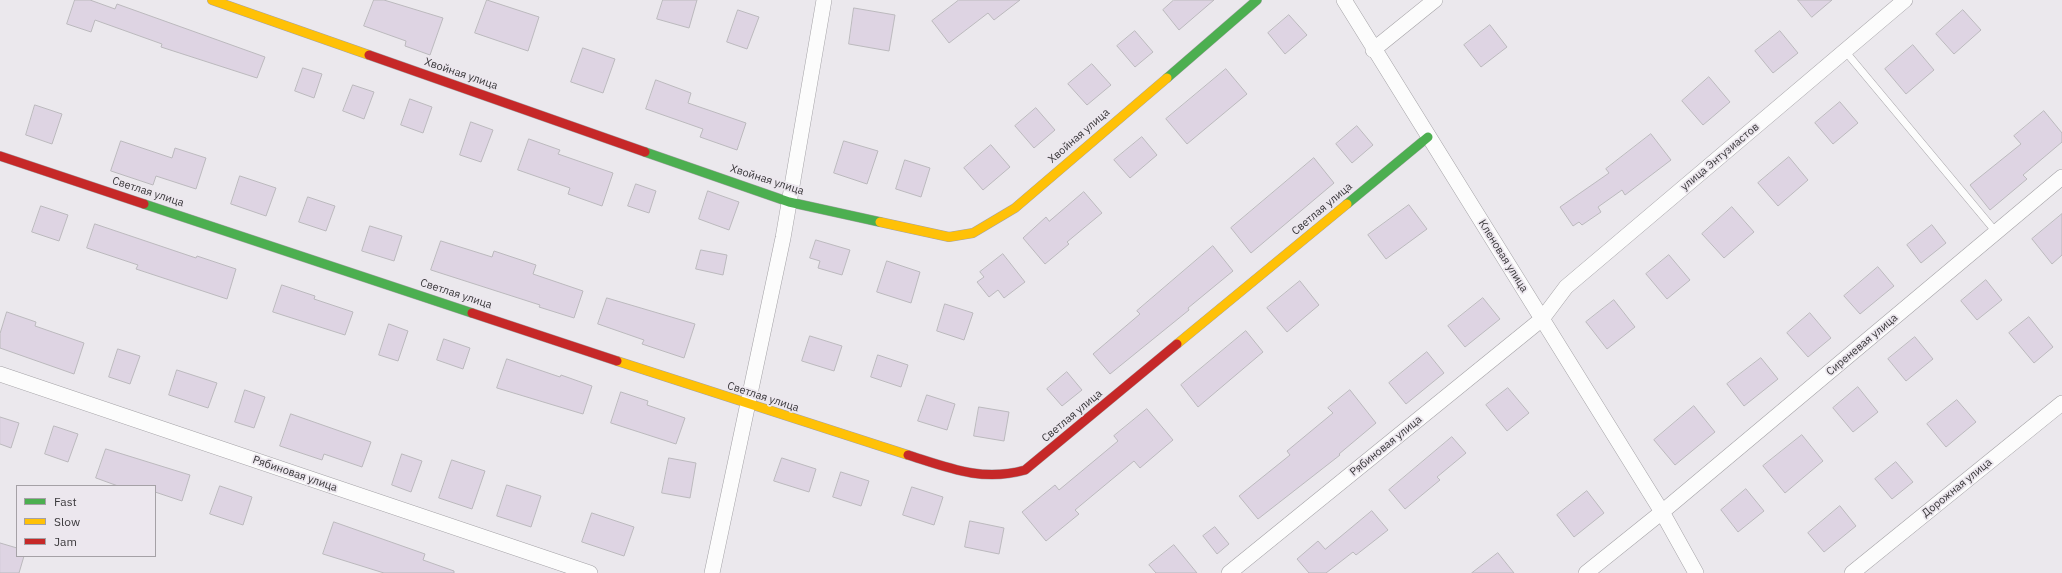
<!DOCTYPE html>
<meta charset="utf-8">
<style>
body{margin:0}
#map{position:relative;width:2062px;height:573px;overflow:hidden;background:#ebe8ed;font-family:"IBM Plex Sans",sans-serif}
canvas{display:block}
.legend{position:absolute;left:16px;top:485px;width:140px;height:72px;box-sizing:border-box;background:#ece7ee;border:1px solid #a5a1a6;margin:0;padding:5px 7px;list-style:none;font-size:12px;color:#3a383b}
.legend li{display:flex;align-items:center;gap:8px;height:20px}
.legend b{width:20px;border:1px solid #a5a1a6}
</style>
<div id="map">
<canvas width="2062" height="573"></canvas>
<ul class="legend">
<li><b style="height:5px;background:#4caf50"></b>Fast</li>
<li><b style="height:5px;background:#ffc107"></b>Slow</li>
<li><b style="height:5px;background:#c62828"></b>Jam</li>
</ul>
</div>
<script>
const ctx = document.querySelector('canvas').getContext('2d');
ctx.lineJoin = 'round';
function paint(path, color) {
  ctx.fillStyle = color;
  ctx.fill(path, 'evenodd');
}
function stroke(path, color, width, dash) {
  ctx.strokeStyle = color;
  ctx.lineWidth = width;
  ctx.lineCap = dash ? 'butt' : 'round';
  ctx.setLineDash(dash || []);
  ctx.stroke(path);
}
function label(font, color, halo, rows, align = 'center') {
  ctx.font = font + ' "IBM Plex Sans",sans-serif';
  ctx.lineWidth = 3.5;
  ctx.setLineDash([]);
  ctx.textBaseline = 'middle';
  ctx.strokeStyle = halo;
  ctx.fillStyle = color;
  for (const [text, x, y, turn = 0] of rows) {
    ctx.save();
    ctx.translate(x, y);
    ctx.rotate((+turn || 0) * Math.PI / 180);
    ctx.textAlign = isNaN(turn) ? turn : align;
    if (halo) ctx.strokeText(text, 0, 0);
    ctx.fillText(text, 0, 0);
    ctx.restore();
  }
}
const building = new Path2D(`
 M75,0H90L115,9L117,4L265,57L257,78L161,47L162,44L95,20L91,32L67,24Z
 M374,0H384L443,18L430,55L405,46L406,41L364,26Z
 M487,0L539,17L528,51L475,33Z
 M663,0H697L689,28L657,19Z
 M959,0H1020L994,20L988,13L949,43L932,21Z
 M1174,0H1214L1179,30L1163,10Z
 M1798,0H1832L1812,17Z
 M854,8L895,15L889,51L849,44Z
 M738,10L759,17L747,49L727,42Z
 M1963,10L1981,30L1954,54L1936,34Z
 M1289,15L1307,35L1285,54L1268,33Z
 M1490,25L1507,47L1481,67L1464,45Z
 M1135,31L1153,52L1135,67L1117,46Z
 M1780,31L1798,53L1773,73L1755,51Z
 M1913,45L1934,70L1906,94L1885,69Z
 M583,48L615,59L603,93L571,82Z
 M1092,64L1111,85L1087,105L1068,84Z
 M303,68L322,74L314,98L295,91Z
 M1226,69L1247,94L1187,144L1166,119Z
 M1709,77L1730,102L1703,125L1682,101Z
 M656,80L691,93L688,103L746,123L737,150L700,137L703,129L646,109Z
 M353,85L374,92L364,119L343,111Z
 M410,99L432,107L423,133L401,125Z
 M1840,102L1858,123L1833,144L1815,123Z
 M35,105L62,114L52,144L26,135Z
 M1036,108L1055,130L1034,148L1015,126Z
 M2044,111L2062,133V142L2023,175L2027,179L1990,210L1970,185L2021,144L2014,136Z
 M471,122L493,130L481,162L460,155Z
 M1357,126L1373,145L1352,163L1336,144Z
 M1651,134L1671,160L1625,195L1622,190L1598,207L1601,212L1582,225L1579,222L1573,226L1560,207L1609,173L1606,169Z
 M1142,137L1157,155L1130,178L1114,160Z
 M529,139L560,150L558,154L613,173L602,206L568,194L570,188L518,170Z
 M121,141L172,158L175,148L206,158L196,189L156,176L153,185L111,171Z
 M844,141L878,151L867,184L834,173Z
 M991,145L1010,167L983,190L964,168Z
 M1789,157L1808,180L1778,206L1758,183Z
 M1314,158L1334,183L1251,253L1231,228Z
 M905,160L930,168L921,197L896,189Z
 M240,176L276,188L266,216L231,204Z
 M636,184L656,191L649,213L628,206Z
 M708,191L739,202L729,230L699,219Z
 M1084,192L1102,213L1067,242L1069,244L1045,264L1023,238L1046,217L1049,221Z
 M308,197L335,206L326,231L299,222Z
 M1409,205L1427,229L1386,259L1368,235Z
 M41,206L68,215L59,241L32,232Z
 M1732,207L1754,232L1724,258L1702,234Z
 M2062,214V255L2052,264L2032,239Z
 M95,224L196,258L197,256L236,269L227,299L136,269L138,265L87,248Z
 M1932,225L1946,243L1921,263L1907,245Z
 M370,226L402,236L394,261L362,251Z
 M816,240L850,250L842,275L818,268L820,261L810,258Z
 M441,241L492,257L494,251L536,265L533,274L583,291L574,318L539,307L540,305L431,270Z
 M1213,246L1233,271L1188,308L1189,310L1110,374L1093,354L1140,314L1137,311Z
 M701,250L727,255L723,275L696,269Z
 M1003,254L1025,282L1004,298L998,290L989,297L977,282L984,277L980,272Z
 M1669,255L1690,280L1667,299L1646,274Z
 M887,261L920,272L911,303L877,292Z
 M1878,267L1894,286L1860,314L1844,296Z
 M1986,280L2002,300L1977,320L1961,301Z
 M1300,281L1319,305L1287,332L1267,308Z
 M282,285L315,296L314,299L353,312L345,335L273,312Z
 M607,298L695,324L684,358L642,344L644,340L598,324Z
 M1483,298L1500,319L1465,347L1448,326Z
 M1614,300L1635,327L1607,349L1586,322Z
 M945,304L973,313L964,340L937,331Z
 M7,312L36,322L35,326L84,343L74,374L0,348V334Z
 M1810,313L1831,338L1808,357L1787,333Z
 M2029,317L2053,347L2034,363L2009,333Z
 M389,324L408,331L398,361L379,355Z
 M1246,331L1263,352L1198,407L1181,385Z
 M810,336L842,346L834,371L802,361Z
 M1915,337L1933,359L1906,381L1888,359Z
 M444,339L470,348L463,369L437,360Z
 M118,349L140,356L130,384L109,377Z
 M1427,352L1444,373L1406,404L1389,383Z
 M878,355L908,365L901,387L871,377Z
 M1761,358L1778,379L1744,406L1727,384Z
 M507,359L560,377L561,375L592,386L583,414L497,388Z
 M177,370L217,383L208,408L169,395Z
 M1067,372L1082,390L1062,406L1047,389Z
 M1858,387L1878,412L1853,432L1833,408Z
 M1508,388L1529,413L1507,431L1486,405Z
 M245,390L265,397L254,428L235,422Z
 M1350,390L1376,423L1339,454L1340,455L1258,519L1239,496L1290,455L1287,451L1333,413L1328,408Z
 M621,392L648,401L647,405L685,418L676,444L611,423Z
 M927,395L955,404L947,430L918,421Z
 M1957,400L1976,422L1946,447L1927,424Z
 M1694,406L1715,432L1675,465L1654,440Z
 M979,407L1009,412L1004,441L974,436Z
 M1147,409L1173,440L1140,468L1134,461L1075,510L1079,514L1046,541L1022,512L1055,485L1059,490L1118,441L1114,436Z
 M291,414L371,442L362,467L324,454L322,460L280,446Z
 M0,417L19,423L11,448L0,444Z
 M54,426L78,434L68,462L45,454Z
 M1802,435L1823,461L1785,493L1763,466Z
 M1452,437L1466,453L1437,477L1440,480L1405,509L1389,490Z
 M106,449L190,475L182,501L155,492V486H118L96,478Z
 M402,454L422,461L411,492L392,485Z
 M669,458L696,463L690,498L662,493Z
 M782,458L816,469L809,492L774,481Z
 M452,460L485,471L472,509L439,498Z
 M1896,462L1913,482L1892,499L1875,479Z
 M841,472L869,481L861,506L833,497Z
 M507,485L541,496L531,527L497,516Z
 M220,486L252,497L243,525L210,514Z
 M912,487L943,497L934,525L903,515Z
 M1746,489L1764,511L1738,532L1721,510Z
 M1587,491L1604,513L1574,537L1557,515Z
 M1840,506L1856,526L1824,552L1808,533Z
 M1372,511L1388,530L1356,555L1353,552L1326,573H1309L1297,559L1318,541L1325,549Z
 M592,513L634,527L624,556L582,542Z
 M970,521L1004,528L999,554L965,547Z
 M334,522L425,554L423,560L454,571V573H384L323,554Z
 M1215,527L1229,544L1217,554L1203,536Z
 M0,543L17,548V556H24L19,573H0Z
 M1174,545L1197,573H1156L1149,565Z
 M1498,553L1514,573H1472Z`);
paint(building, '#ded4e3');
stroke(building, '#bbb9bd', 1);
const lane = new Path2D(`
 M1845,51L1996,232`);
const street = new Path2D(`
 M1344,0L1662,512L1696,573
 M1373,50L1435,0
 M0,374L590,573
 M712,573L783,238L824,0
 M1229,573L1542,319L1566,287L1905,0
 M1586,573L1662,512L2062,177
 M1852,573L2062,403`);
const fast = new Path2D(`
 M1167,78L1257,0
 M645,152L789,202L880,222
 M144,204L472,313
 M1347,204L1428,137`);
const slow = new Path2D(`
 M212,0L369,55
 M880,222L949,237L973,233L1015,208L1167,78
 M1177,344L1347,204
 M617,361L908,455`);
const jam = new Path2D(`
 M369,55L645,152
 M0,156L144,204
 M472,313L617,361
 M908,455C949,468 982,482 1025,470L1177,344`);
stroke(lane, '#a4a2a6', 8);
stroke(street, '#a4a2a6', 16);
stroke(fast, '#a4a2a6', 10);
stroke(slow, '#a4a2a6', 10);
stroke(jam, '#a4a2a6', 10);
stroke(lane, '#fcfcfc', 7);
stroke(street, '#fcfcfc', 15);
stroke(fast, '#4caf50', 9);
stroke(slow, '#ffc107', 9);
stroke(jam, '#c62828', 9);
label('11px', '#3a383b', '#ece7ee', [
 ["Хвойная улица",461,74,19],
 ["Хвойная улица",1079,136,-41],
 ["улица Энтузиастов",1720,157,-40],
 ["Хвойная улица",767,180,18],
 ["Светлая улица",148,192,18],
 ["Светлая улица",1322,209,-40],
 ["Кленовая улица",1503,256,58],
 ["Светлая улица",456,294,18],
 ["Сиреневая улица",1862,345,-40],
 ["Светлая улица",763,397,18],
 ["Светлая улица",1072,416,-40],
 ["Рябиновая улица",1386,446,-39],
 ["Рябиновая улица",295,474,19],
 ["Дорожная улица",1957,488,-39]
]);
</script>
